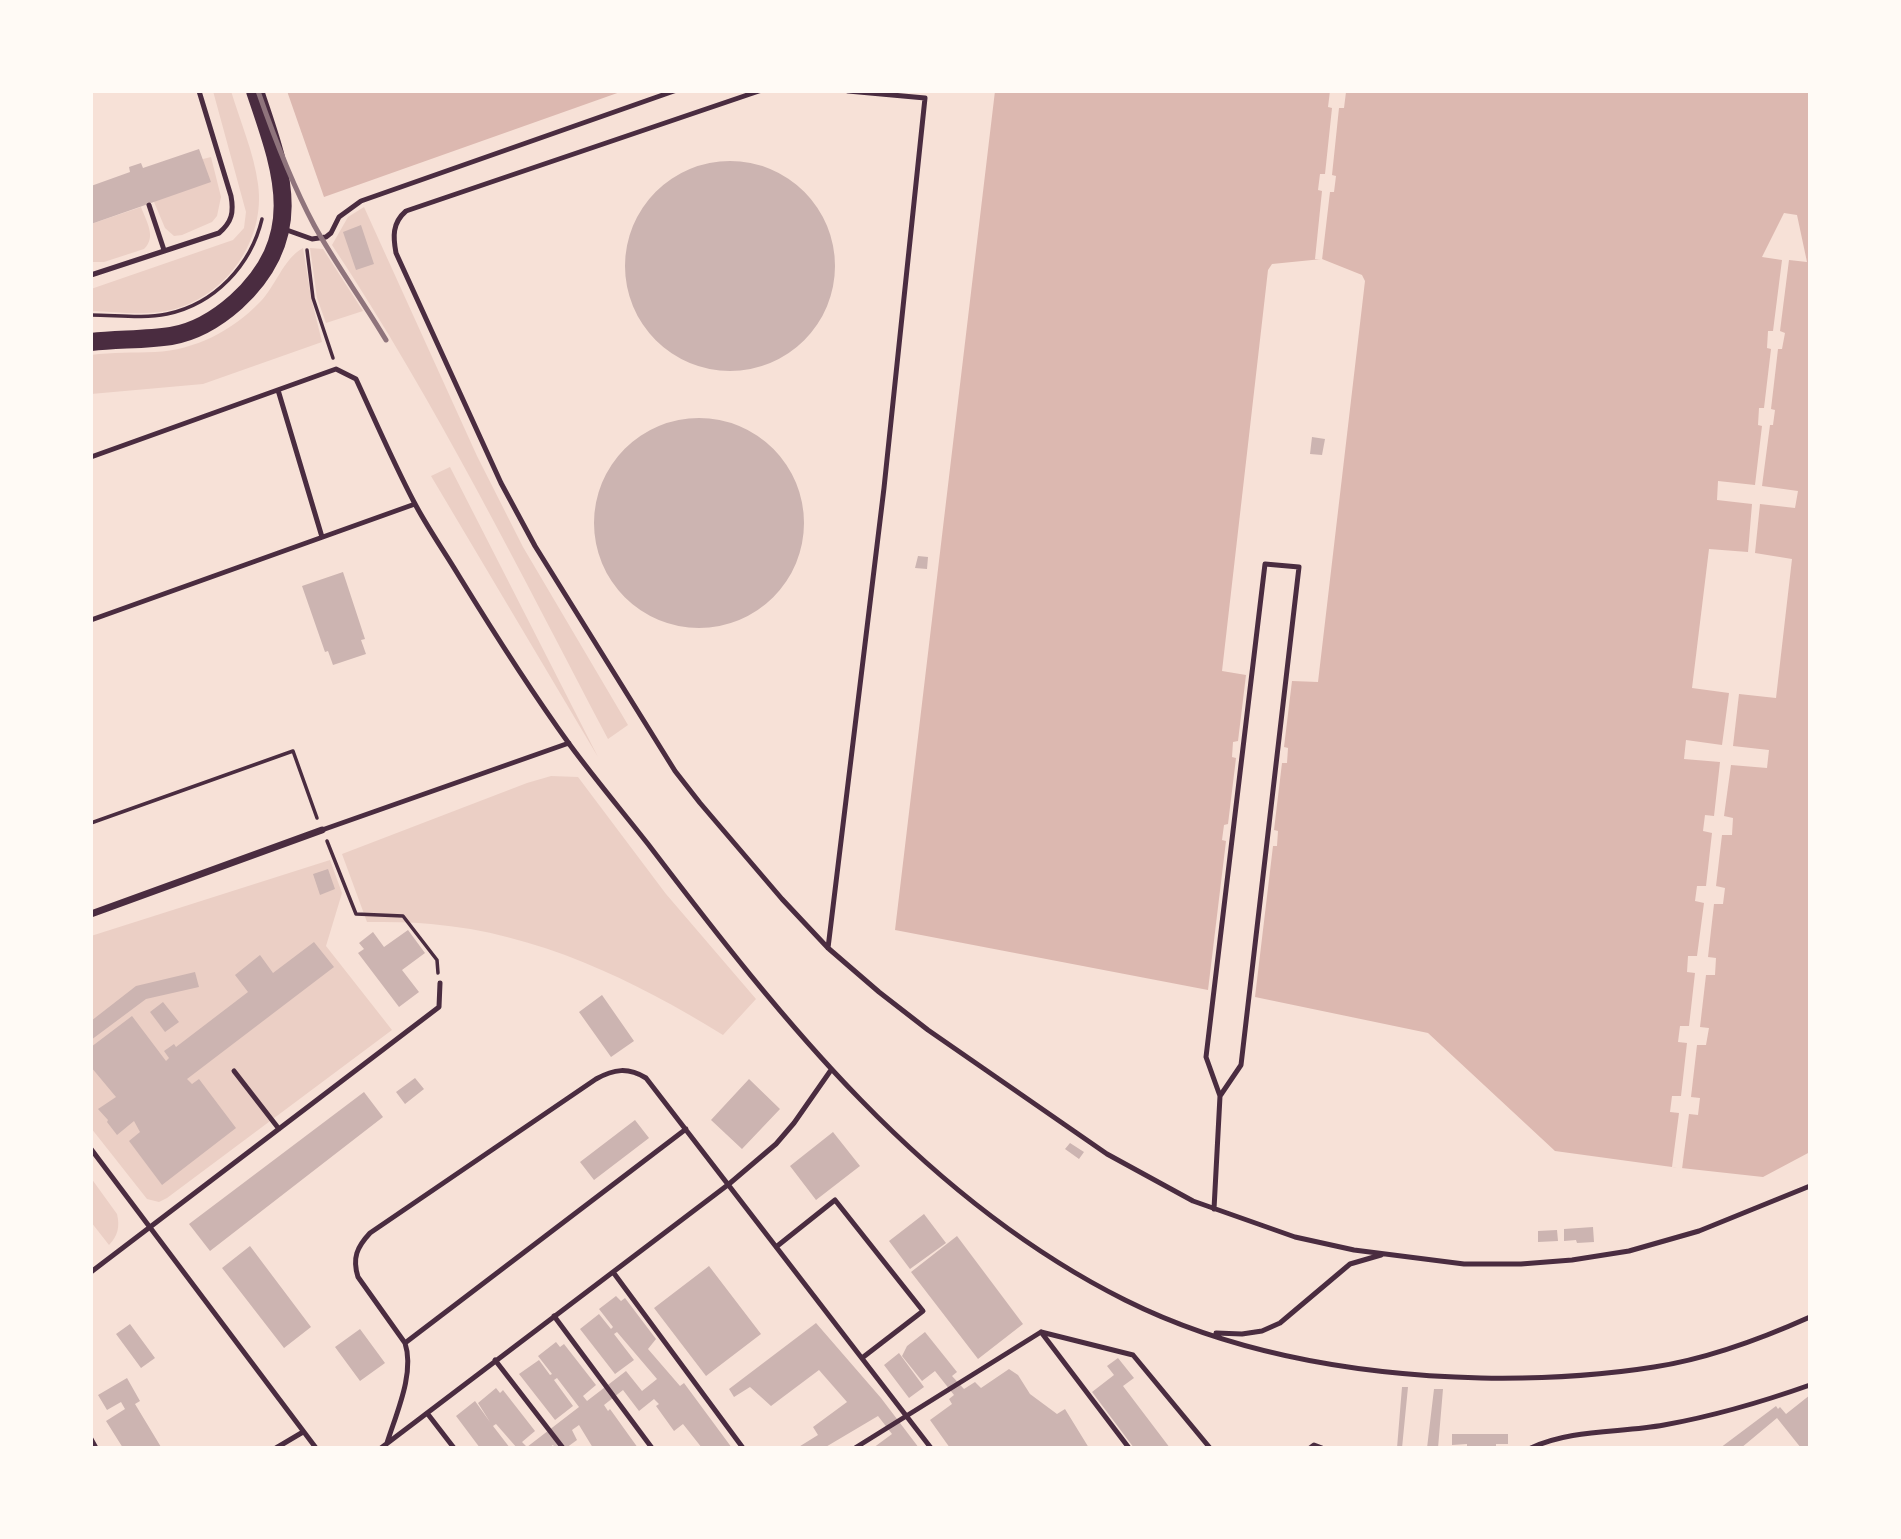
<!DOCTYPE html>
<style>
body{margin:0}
#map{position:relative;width:1901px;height:1539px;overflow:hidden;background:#f7e1d7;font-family:Mulish,sans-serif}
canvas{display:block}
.frame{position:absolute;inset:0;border:93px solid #fffaf5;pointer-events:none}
</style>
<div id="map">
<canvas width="1901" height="1539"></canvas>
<div class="frame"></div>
</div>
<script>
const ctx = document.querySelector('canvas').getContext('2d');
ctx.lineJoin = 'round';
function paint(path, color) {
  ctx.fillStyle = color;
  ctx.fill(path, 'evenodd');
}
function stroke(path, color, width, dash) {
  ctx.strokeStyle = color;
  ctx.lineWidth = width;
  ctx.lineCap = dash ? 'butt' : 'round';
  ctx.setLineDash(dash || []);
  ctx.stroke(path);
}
paint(new Path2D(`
 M213,91H231C240,121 254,153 258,184C266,240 226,297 171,310C146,316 117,312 91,311V289L233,240L244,228L246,212Z
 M211,157L221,197L217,216L212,222L182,235L174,236L165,228L154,202L203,159Z
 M141,207C146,221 157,237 144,249L104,262H91V224Z
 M364,207L477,456L523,547L628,725L608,739C520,572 436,402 332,245L348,217Z
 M303,248L311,297L322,342L203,384L91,394V355C113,352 134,353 155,352C195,350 232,331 260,302C276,286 283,259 303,248Z
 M310,248L323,249L363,311L326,323L317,298Z
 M450,467L598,757L431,476Z
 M551,776L578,777L666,894L756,999L723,1035C634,980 537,933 431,924C410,922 388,922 367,922L342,854L527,783Z
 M330,860L342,893L326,946L392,1030L167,1198L159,1202L147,1199L91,1128V936Z
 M91,1178L117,1214C120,1226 118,1236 109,1245L91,1222Z`), '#ebcfc5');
paint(new Path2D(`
 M287,91H623L324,197Z
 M995,91H1810V1152L1763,1177L1672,1167L1555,1151L1428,1033L1255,997L1273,846H1277L1278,831L1274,830L1282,763H1287L1288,748L1284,747L1292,681L1318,682L1365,281L1362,275L1322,259L1272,264L1268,270L1222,671L1246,675L1238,741L1233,742L1232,757L1236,758L1228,824L1224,825L1222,840L1226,841L1208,990L895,930Z`), '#dcb8b0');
paint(new Path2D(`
 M1330,91L1346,92L1344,108H1339L1332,175L1336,176L1334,192H1330L1322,260L1315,259L1322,191L1318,190L1320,174H1325L1332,108L1328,107Z
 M1784,213L1797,215L1807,262L1789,260L1780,331L1785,333L1782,349H1778L1771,409L1775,410L1773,425H1770L1762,486L1798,491L1795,508L1760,504L1755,553L1792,559L1776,698L1739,694L1733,746L1769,750L1767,768L1731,765L1724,816L1733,818L1732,835H1722L1716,886L1725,888L1723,904H1714L1708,957L1716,958L1715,975H1706L1700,1027L1709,1028L1706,1045H1697L1691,1097L1700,1098L1698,1115L1689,1114L1682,1169L1672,1167L1679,1113L1670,1112L1672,1096H1681L1687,1043L1678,1042L1680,1026H1689L1695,973L1687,972L1688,956H1697L1704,903L1695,901L1697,886H1706L1712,833L1703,831L1705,815L1714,816L1720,762L1684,759L1686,740L1722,745L1729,693L1692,688L1709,549L1748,552L1752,504L1717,500L1718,481L1755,485L1762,426L1758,425L1759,408H1764L1771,349L1767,348L1768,331H1773L1782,260L1762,257Z`), '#f7e1d7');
paint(new Path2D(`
 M199,149L211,182L91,224V186L130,172L129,167L141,163L143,168Z
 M625 266a105 105 0 1 1 210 0a105 105 0 1 1-210 0Z
 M361,225L374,264L356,270L343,232Z
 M594 523a105 105 0 1 1 210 0a105 105 0 1 1-210 0Z
 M1312,437L1325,439L1322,455L1310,454Z
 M918,556L928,557L927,569L915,568Z
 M343,572L365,639L361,640L366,654L333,665L328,651L325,652L302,586Z
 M328,869L335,889L320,895L313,874Z
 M408,930L425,953L402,970L419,992L399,1007L358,953L364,949L359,943L373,932L384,947Z
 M314,942L334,967L187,1079L192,1084L199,1079L236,1128L162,1185L129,1141L140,1132L134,1121L117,1135L107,1122L108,1120L98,1109L116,1097L91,1067V1047L132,1016L166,1061L169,1058L164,1051L174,1044L176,1047L248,992L235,975L260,955L273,973Z
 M195,972L199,987L146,999L91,1040V1021L136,986Z
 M602,995L634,1041L611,1057L579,1012Z
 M163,1002L179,1022L165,1032L150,1012Z
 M415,1078L424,1089L405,1104L396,1092Z
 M749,1079L780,1109L742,1149L711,1120Z
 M364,1092L383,1117L210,1251L189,1224Z
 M635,1120L649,1138L594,1180L580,1162Z
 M833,1132L860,1166L816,1200L790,1166Z
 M1070,1143L1084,1152L1079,1159L1065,1149Z
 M924,1214L946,1243L910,1269L889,1241Z
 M1593,1227L1594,1242L1577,1243L1576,1240L1564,1241V1229Z
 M1557,1230L1558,1241L1538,1242V1231Z
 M957,1236L1023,1324L978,1359L911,1272Z
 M250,1246L311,1327L284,1348L222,1268Z
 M709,1266L761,1334L706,1376L654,1308Z
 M616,1296L621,1301L625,1298L656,1339L648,1349L680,1386L684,1383L732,1448H702L683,1424L674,1431L656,1406L659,1404L654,1399L639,1411L623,1390L604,1405L608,1411L610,1409L638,1448H593L579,1425L572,1430L577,1440L566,1448H555L553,1445L549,1448H517L496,1424L493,1426L510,1448H480L456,1416L475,1401L490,1422L478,1403L496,1388L500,1393L503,1390L535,1431L522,1442L527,1447L579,1407L557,1378L554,1380L573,1406L555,1420L519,1374L539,1360L550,1375L552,1374L538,1356L556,1342L560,1347L564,1344L596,1385L583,1396L587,1401L626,1371L642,1391L657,1379L617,1332L614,1334L634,1360L615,1374L580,1329L599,1314L611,1329L613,1327L599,1309Z
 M816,1323L881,1398L919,1448H873L892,1434L878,1416L824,1448H797L818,1435L813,1427L847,1402L819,1370L771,1406L750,1387L734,1397L729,1389Z
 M130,1324L155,1358L141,1368L116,1334Z
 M360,1329L385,1363L360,1381L335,1347Z
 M925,1332L957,1372L952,1376L964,1389L975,1382L981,1388L1009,1369L1018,1375L1030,1394L1057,1414L1065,1409L1089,1448H950L930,1420L952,1404L949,1399L954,1395L935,1371L922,1381L902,1356L907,1346Z
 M899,1353L924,1387L909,1398L884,1365Z
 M1118,1358L1134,1378L1123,1386L1170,1448H1134L1092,1392L1114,1375L1107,1366Z
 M127,1378L140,1401L135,1404L161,1447L160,1448H123L106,1421L125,1409L121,1402L107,1410L98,1395Z
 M1402,1387H1408L1402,1448H1397Z
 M1434,1389H1443L1438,1448H1427Z
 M1810,1395V1448H1801L1777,1418L1741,1448H1720L1776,1406L1778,1409L1780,1407L1786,1414Z
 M1452,1434H1508V1444H1496V1448H1467V1444L1452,1445Z`), '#ccb4b1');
stroke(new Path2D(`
 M307,250L313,298L333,358
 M91,315C116,315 143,319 167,314C215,304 251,265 262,219
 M91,823L293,751L317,818
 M327,841L356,914L403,916L437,960L438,973`), '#4a2c40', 3.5);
stroke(new Path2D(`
 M759,91L406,211C392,223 393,237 396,253L501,483L535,546L675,771L700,803L782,899L828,948L879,992L928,1030L1107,1154L1193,1201L1295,1237L1354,1250L1464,1264H1521L1572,1260L1629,1251L1699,1231L1810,1186
 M149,205L164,250
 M284,229L312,239L326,237L331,233L339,217L361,201L674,91
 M91,275L219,233C232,222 234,212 231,196L199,91
 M278,390L322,537
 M91,457L336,369L356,379C375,420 393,462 414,502C427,527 444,551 459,576C494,633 531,691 570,745C595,779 622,811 648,844C782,1020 923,1199 1125,1300C1235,1355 1359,1375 1481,1378C1538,1379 1597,1376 1654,1367C1707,1359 1761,1339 1810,1317
 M91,620L415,504
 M322,830L569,743
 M828,948L884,488L925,98L848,91
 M234,1071L279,1129
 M91,1149L316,1448
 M1214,1209L1220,1096L1206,1057L1265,564L1299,567L1241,1065L1220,1096
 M776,1247L835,1200L923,1311L862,1358
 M91,1272L439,1007L440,983
 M613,1272L743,1448
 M554,1316L652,1448
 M1041,1332L1129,1448
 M1216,1333L1242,1334L1262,1331L1280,1323L1350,1264L1381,1255
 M405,1343L686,1129
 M495,1360L563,1448
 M427,1413L454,1448
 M91,1439L96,1448
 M387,1443C396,1414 415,1373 405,1343L358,1277C352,1258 357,1247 370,1233L596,1079C614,1069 628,1067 646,1078L931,1448
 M276,1448L303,1432
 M381,1448L729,1184L776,1144L794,1123L831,1070
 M855,1448L1041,1332L1133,1355L1210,1448
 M1310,1448L1314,1445L1322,1448
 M1531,1448C1571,1429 1620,1433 1664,1425C1714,1416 1762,1402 1810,1385`), '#4a2c40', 5);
stroke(new Path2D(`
 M91,914L322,830`), '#4a2c40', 7);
stroke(new Path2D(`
 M91,342C117,339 145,340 171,336C195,332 218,318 236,302C308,236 282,171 255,91`), '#4a2c40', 18);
stroke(new Path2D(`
 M258,91C274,137 291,182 314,225C336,265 363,301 386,340`), '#8f747c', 5);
</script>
